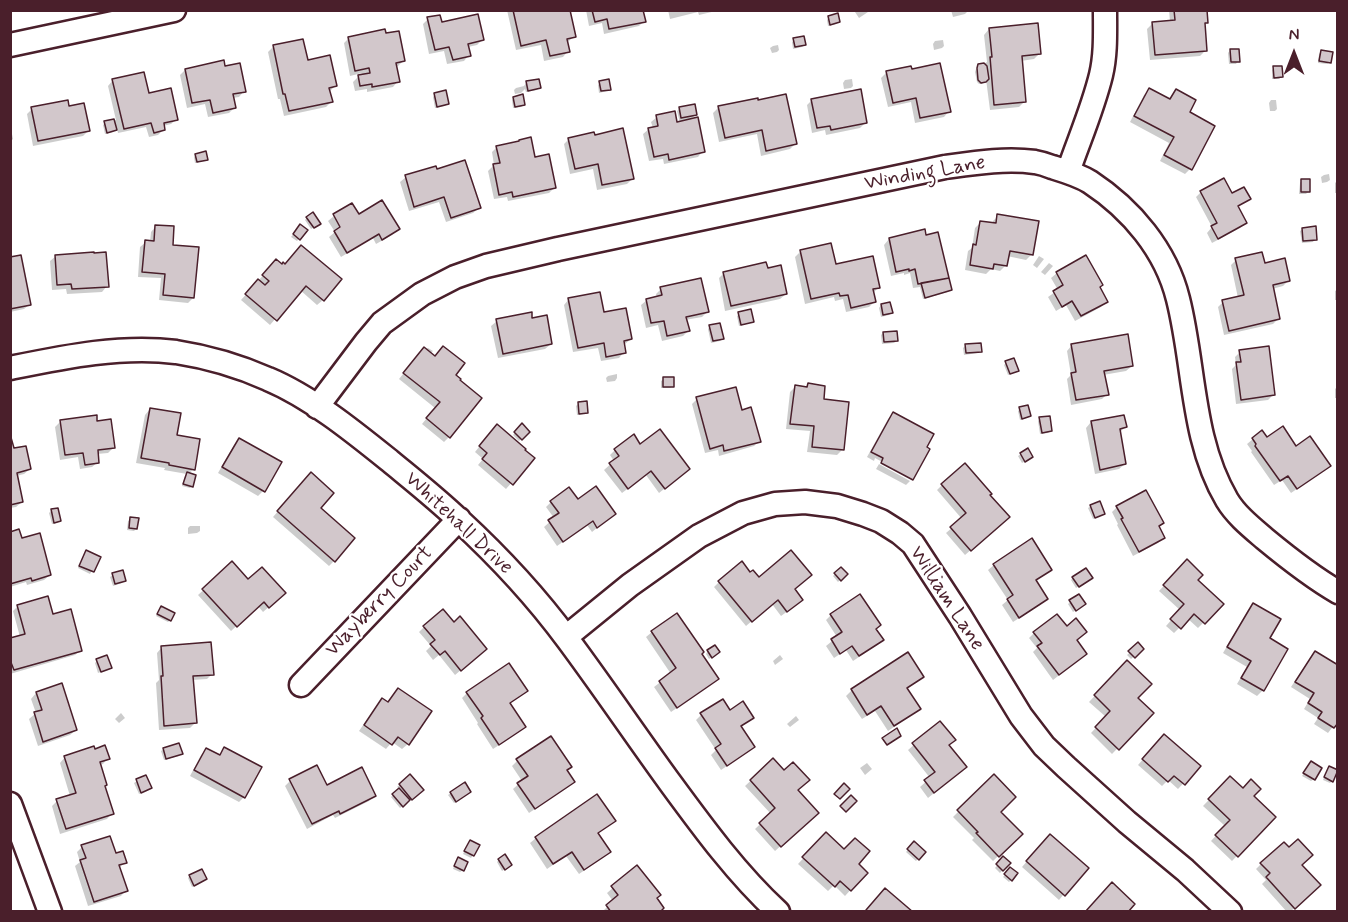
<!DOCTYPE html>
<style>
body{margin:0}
#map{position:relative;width:1348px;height:922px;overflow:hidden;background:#fff;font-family:Mynerve,sans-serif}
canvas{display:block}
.frame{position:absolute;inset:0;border:12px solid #4a1f2b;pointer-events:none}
.north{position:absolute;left:1264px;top:24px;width:60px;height:60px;-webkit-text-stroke:4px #fff;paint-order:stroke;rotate:0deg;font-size:16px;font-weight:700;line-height:24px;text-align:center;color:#4a1f2b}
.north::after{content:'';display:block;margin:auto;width:21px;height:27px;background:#4a1f2b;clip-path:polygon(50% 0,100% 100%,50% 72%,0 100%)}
</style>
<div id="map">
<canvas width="1348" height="922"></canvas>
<div class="frame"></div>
<div class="north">N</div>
</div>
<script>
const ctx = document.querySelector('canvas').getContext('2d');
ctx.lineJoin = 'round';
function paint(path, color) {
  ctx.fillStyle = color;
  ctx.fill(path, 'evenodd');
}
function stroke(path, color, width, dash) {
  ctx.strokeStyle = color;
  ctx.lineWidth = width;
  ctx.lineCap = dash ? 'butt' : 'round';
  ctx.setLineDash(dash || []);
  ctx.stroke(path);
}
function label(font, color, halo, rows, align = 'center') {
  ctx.font = font + ' Mynerve,sans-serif';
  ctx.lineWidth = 4.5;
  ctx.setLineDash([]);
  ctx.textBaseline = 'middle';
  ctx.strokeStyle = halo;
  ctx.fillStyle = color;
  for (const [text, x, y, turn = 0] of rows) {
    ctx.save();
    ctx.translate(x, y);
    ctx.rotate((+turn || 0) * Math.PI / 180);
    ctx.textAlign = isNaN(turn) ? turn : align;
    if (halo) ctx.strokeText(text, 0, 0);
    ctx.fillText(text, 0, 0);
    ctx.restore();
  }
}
paint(new Path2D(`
 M507,10H545L574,37L566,43L568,51L563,57L544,61L541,45L516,50Z
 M586,10H642L644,21L639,26L604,34L602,23L589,26Z
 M668,10H720L699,15L698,12L670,19Z
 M857,10H867L868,12L859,18L855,12Z
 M951,10H967V12L965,14L953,17Z
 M1169,10H1205L1206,22L1203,25L1206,50L1200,56L1150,60L1147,29L1153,23L1170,22Z
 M829,17L839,22L836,24L828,26L827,20Z
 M428,19L441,23L482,40L477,45L468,47L469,55L464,61L447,64L444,51L429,54L423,24Z
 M989,29L1039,54L1034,59L1021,61L1025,101L1019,107L990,110L986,79L982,84H979L977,82L975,72L976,69L987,62L984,35Z
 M349,38L403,61L398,66L395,67L398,81L393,87L367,92V89L355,91L353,82L362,73L350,76L344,43Z
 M794,40L804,45L802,47L793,49L792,42Z
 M943,40L944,46L942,48L934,50L933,44L935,41Z
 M778,45L779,50L777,52L772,53L770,48L773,46Z
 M273,47L306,62L335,86L329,92L331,102L326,107L284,116L280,99H278L268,52Z
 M1230,50L1238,61L1236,64H1229L1228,53Z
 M1321,52L1330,62L1327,64L1318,63L1319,54Z
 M224,67L244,91L239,97L232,98L234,108L229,113L208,117L205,104L187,108L180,75L185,70Z
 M1274,68L1281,77L1279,79H1272V70Z
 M887,72L949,111L944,117L915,123L911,102L888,107L881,78Z
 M852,79L853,86L851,88L844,89L843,83L845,80Z
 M113,80L148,95L177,119L171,124L163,126L164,129L158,135L149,137L146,127L118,133L117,128L113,132L105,134L103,125L105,123L116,120L108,86Z
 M538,80L539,88L537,90L526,92L525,89L521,93L515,94L514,90L516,88L524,86L526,83Z
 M600,83L609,89L607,91L599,93L598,85Z
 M1149,90L1168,100L1176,90L1188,112L1190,169L1185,174L1160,161L1169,143L1130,122L1144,95Z
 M435,94L447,104L445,106L435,108L433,97Z
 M514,98L524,104L521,107L513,108L512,100Z
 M812,100L866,122L860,128L826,135L825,130L812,133L807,105Z
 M1271,100H1276L1277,109L1275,111H1270L1269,103Z
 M719,107L795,144L790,149L761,156L757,134L719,142L713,113Z
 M68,108L88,131L83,136L33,146L27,114L32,109Z
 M680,108L695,115L689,121L703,151L698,157L664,164L663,159L649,161L643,134L649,129L653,128L651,122L657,117L676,124L680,123L677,111Z
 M10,124L13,139L10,142Z
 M569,139L633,178L627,184L597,190L593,169L570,174L564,144Z
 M497,147L534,159L554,188L549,193L508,201L507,197L494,199L488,171L494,165L492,152Z
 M196,155L206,159L204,161L195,163L194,157Z
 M1329,174L1330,180L1327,182L1322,183L1321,177L1324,175Z
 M406,177L479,208L473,213L446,222L439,202L409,211L400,182Z
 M1302,180L1308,192L1306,194H1299L1300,183Z
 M1337,181L1338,193H1335V183Z
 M1201,192L1249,199L1237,207L1245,223L1240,228L1212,243L1207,233L1212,227L1196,197Z
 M352,205L358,216L398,229L392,235L376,244L373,238L341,257L329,237L335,232L328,221L334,216Z
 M998,216L1032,254L1026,260L1007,256L1006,265L1000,271L991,269L986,274L965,270L968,251L972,248L975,228L981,222L992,224L993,221Z
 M307,218L316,226L311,229L305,220Z
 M156,226L171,246L193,298L188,303L159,300L161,278L138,277L140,247L146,242H150L151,232Z
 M300,226L306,230L297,241L291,237Z
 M1303,229L1315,239L1313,242L1302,243L1300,231Z
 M889,239L951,290L948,292L923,299L920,287L913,288L910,273L904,275V273L891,276L884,245Z
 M801,251L835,266L878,288L873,293L874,302L869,307L846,312L843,299L835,301L834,297L805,304L795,257Z
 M56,256L107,286L102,292L67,294L66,289L52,290L50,261Z
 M1039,256L1044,259L1037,268L1033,265Z
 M10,258L30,304L24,309L10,312Z
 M1236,260L1264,265L1288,281L1283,286L1272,289L1278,319L1273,324L1224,335L1218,307L1223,302L1238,298L1231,265Z
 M276,261L323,300L317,305L300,290L270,325L241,300Z
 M1049,263L1053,266L1045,275L1041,272Z
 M724,273L786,294L780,299L725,311L719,278Z
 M1057,273L1098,288L1106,301L1101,307L1075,321L1066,305L1056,311L1048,297L1058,290L1051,278Z
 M661,289L707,312L702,317L685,320L688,331L683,336L662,341L658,325L646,328L641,305L647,300L657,298L656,294Z
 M1338,289V300H1335V291Z
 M569,299L603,314L631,339L625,344H623L624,352L619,358L601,361L598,348L573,352L564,305Z
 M881,305L891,313L889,315L881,317L879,308Z
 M739,314L752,321L750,323L739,326L737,316Z
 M531,320L551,344L545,349L498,358L491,326L497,321Z
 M710,326L722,339L720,341L711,343L708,329Z
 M883,333L897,341L894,343L882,344L881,335Z
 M966,345L981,351L978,353L964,355L963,348Z
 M1072,345L1132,366L1126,371L1103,375L1107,394L1102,399L1071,405L1067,379L1071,375L1067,351Z
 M428,348L433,351L430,354L454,375L449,437L444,442L422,424L435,408L399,379L419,354Z
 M1240,352L1273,395L1268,400L1236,404L1232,369L1236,365L1235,357Z
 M1006,363L1017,370L1008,375L1004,365Z
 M617,374V378L615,381L607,382L606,378L608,376Z
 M664,379L673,386L670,388H661V381Z
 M808,385L822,400L842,450L837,455L807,452L810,431L786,429L790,392L795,387L805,388Z
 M1337,387L1338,398H1335V389Z
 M697,399L741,412L759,441L754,446L719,456L718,450L705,453L692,404Z
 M578,404L587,412L584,414L577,415L576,406Z
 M150,409L175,436L194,469L188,474L192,486L190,488L182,486L185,476L187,474L164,470L165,468L136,463L145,415Z
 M1020,409L1029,416L1027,418L1020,420L1018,411Z
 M893,413L912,478L875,458L874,461L867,457L888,419Z
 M1040,419L1050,431L1048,433L1040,434L1038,421Z
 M61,421L96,422L113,448L108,453L97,454L98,462L92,467L80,469L78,457L60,460L55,427Z
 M1091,422L1125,427L1120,432L1125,464L1119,469L1095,474L1086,428Z
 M522,425L528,432L519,441L513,435Z
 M492,431L523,450L533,458L506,489L478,465L483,459L475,452Z
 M1253,439L1266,440L1296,448L1323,471L1291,493L1282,480L1274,485L1251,452L1252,451L1247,444Z
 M239,440L263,491L258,496L218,473L234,445Z
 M10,441L12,450L30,469L24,474L16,476L22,502L16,507L10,508Z
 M640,446L683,474L659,493L646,475L622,493L604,470L614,461L610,455L615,450Z
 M1021,454L1029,459L1022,463L1018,456Z
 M879,464L910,481L906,485L876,469Z
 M306,479L319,509L334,561L329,566L273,517Z
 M942,485L989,495L1002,523L965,555L946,533L962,519L937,490Z
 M578,501L614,514L592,532L587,525L557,546L544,527L554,518L546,507L551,502Z
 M1091,506L1104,513L1093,519L1088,508Z
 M1117,507L1158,527L1163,537L1158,543L1133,556L1117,525L1118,524L1112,512Z
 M57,509L60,521L57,523L52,524L49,513L51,511Z
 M131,519L136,529L134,531L127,530L128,521Z
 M190,526H200V531L197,533L188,534V528Z
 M10,533L21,540L50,575L44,580L27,585L26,582L10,587Z
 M1031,541L1050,570L1035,581L1046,599L1041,604L1013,622L1002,605L1008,600L988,570L994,565Z
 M86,551L99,558L90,574L78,568Z
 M1187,561L1196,580L1222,604L1198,628L1188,619L1174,633L1166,626L1180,610L1159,591Z
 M232,564L248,581L279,598L263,612L258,606L231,631L198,595Z
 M841,569L846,574L838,582L833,576Z
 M750,574L759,579L793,590L796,605L781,616L772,604L746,626L714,587L719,582Z
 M113,575L124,581L122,583L113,586L110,577Z
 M1073,578L1089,580L1076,588L1071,580Z
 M1078,596L1082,606L1073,612L1068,604Z
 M1253,605L1268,639L1286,650L1263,690L1257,696L1237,684L1247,667L1223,653L1248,610Z
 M18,606L81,650L75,655L10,674V639L20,637L13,611Z
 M160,610L170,620L168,622L156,616Z
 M831,615L875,629L882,640L877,645L853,661L846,650L834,658L826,646L837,637L826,620Z
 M424,627L480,654L455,675L439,655L433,660L426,651L431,646L419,632Z
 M652,632L700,654L717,679L712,684L671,712L654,687L671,674L646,637Z
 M1034,633L1076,641L1080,659L1053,680L1033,652L1037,648L1029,638Z
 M1138,645L1142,649L1131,659L1127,655Z
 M162,647L212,674L207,679L192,680L195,723L190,728L159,730L156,683L159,680L157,653Z
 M708,651L716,654L709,659L706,654Z
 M1315,652L1338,720L1328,733L1314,724L1318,718L1304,709L1310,699L1291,687L1310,658Z
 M907,654L922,677L906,689L919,709L913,714L888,731L875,711L862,719L846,696L852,690Z
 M780,655L783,659L775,665L773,661Z
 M97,661L108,669L98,673L95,663Z
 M1127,662L1136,698L1152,713L1112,754L1091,733L1106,717L1089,702Z
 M61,685L76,730L70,735L38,746L29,719L36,713L31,699L36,693Z
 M398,689L408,744L402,749L392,742L386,749L359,731L377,705L382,700L387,703Z
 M467,693L509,704L524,727L519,732L493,749L477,724L478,723L462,698Z
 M730,712L752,717L740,727L753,747L748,752L721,770L711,755L716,750L696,720L701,715Z
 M121,713L125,718L119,723L115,719Z
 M796,716L799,720L790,727L787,724Z
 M940,723L960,772L928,798L920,787L930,778L908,750Z
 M1159,741L1199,767L1178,789L1168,780L1162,786L1138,765Z
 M164,749L181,753L179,756L164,760L161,751Z
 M225,749L244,797L239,802L190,776L201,755L206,750L218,756Z
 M65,757L108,758L103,764L99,765L104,786L112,813L107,819L60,834L52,806L57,801L70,796L60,763Z
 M773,760L796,790L812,818L775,851L755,829L771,814L745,786Z
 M517,761L570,767L566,771L573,782L568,787L529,813L513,789L522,781L512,766Z
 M867,763L872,769L865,775L860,768Z
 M1309,765L1314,779L1311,781L1302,776Z
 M1327,770L1332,781L1330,783L1323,780Z
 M410,776L422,790L400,808L391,797L400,789L397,787Z
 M994,776L999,812L1021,834L993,861L972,840L974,838L953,817Z
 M1230,778L1274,817L1232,861L1211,841L1225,826L1203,806Z
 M137,781L150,788L139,794L134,783Z
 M290,781L327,787L374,795L369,801L335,818L333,815L307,829L285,786Z
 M451,793L467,794L454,803L448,795Z
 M597,796V834L609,852L604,857L579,874L566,856L547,869L530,843L536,838Z
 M826,834L866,873L845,896L834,885L828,891L798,864Z
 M1044,841L1064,894L1059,900L1022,867Z
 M914,843L924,852L916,861L906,852Z
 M468,844L473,855L471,858L463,854Z
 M82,847L115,855L125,862L119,868L126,890L121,896L88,906L75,866L80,862L77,852Z
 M1003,858L1009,863L1000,873L995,868Z
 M499,860L508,867L502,871L497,862Z
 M456,861L463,870L460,872L453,869Z
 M1261,864L1319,885L1290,912H1287L1262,884L1266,880L1256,869Z
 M637,867L655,899L659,912H602L613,901L607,893Z
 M1010,869L1011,880L1009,882L1003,877Z
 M190,876L205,879L192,887L188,878Z`), '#0003');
const building = new Path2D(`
 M513,10H570L576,37L567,39L570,52L550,56L546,40L521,46Z
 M592,10H643L646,22L609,29L607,19L595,22Z
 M1174,10H1207L1208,23H1205L1207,51L1155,55L1152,22L1175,20Z
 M838,13L840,22L830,25L828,16Z
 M478,14L484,40L468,44L471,56L453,60L449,47L435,50L427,17L440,15L442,22Z
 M1038,23L1041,54L1022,56L1026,102L994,105L990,57H992L989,28Z
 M385,29L386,33L399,31L405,61L396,63L400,82L372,87V84L360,86L358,75L370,73L369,68L355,71L348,37Z
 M804,36L806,45L795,47L793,38Z
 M303,39L308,60L330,55L337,86L329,88L333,102L289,111L285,94H283L273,45Z
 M1230,49H1239L1240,62H1231Z
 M1321,50L1333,52L1331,63L1319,61Z
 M224,60L225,66L240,63L246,92L233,94L236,108L213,113L210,100L192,103L185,69Z
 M940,63L951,112L920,118L916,98L893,103L886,71L911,66L912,69Z
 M984,63L987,66L989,79L986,82L981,83L978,80L977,68L978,64Z
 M1273,66H1282L1283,77L1274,78Z
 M144,72L149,93L171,88L178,120L164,123L165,130L154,133L151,123L124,129L112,79Z
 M539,79L541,88L528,91L526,81Z
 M609,79L611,90L601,91L599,81Z
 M1149,88L1170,99L1176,89L1196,100L1190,112L1215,126L1192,170L1164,155L1174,137L1134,116Z
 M861,89L867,123L831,130L830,126L817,128L811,99Z
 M446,90L449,104L437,107L434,93Z
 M523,94L525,105L515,107L513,97Z
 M786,94L797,144L766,151L762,130L725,138L718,106L758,98V100Z
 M68,100L69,106L84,103L90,131L38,141L31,107Z
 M695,104L697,115L681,118L679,107Z
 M675,111L677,122L698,117L705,152L669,160L668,154L654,157L648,128L658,126L656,115Z
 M114,119L117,130L107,133L104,121Z
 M623,128L634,179L602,185L598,164L575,169L568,138L594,132L595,135Z
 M531,137L535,157L549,154L556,188L513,197L512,192L499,195L493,164L500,163L496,146L519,141V140Z
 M206,151L208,160L197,162L195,154Z
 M465,160L481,208L451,218L444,197L414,207L405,175L436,166L437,169Z
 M1224,178L1232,193L1244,187L1251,199L1238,206L1247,223L1218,239L1211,226L1217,223L1200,191Z
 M1301,179H1310V192H1301Z
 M382,200L400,229L382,240L379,234L347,253L334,231L340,227L333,214L352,203L359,214Z
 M313,212L321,224L314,228L306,217Z
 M997,214L1039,221L1033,255L1010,251L1007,266L994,264L993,269L970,265L973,244L976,245L980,221L996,223Z
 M300,224L308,230L300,240L293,234Z
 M155,225L174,226L173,245L199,247L194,298L163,295L165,274L142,272L145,240L154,241Z
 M1316,226L1317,240L1303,241L1302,228Z
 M925,229L926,235L938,232L949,278L918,284L915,269L909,271V269L896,272L889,238Z
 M831,243L836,264L873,256L880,288L873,289L876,302L851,308L848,295L840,296L839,293L811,299L800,250Z
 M301,245L342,279L324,301L306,286L277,321L245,294L258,279L265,285L269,281L262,275L276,259L282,264L283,262L285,264Z
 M94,252V253L106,252L109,287L72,289L71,284L57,285L55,255Z
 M1262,252L1265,263L1285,258L1290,281L1273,285L1280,319L1229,331L1222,300L1244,295L1235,258Z
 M21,255L31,305L10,309V257Z
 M1086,255L1103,285L1100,287L1108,302L1081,316L1072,301L1062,307L1053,291L1063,285L1056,272Z
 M766,262L768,268L781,265L787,294L731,306L723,272Z
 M701,278L709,312L686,317L690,331L667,336L664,321L651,323L646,299L662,295L660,287Z
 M949,278L952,290L925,298L921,283Z
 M600,292L604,312L626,308L632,339L624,341L626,353L606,357L604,343L578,348L568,298Z
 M890,302L893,313L883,315L881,304Z
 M751,309L754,322L741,325L738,312Z
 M532,312V318L547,315L552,344L503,354L496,319Z
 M720,323L724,339L713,341L709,325Z
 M897,331L898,341L884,342L883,332Z
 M1128,334L1133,366L1104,371L1109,395L1076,400L1071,373L1076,372L1071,344Z
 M981,343L982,352L966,353L965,344Z
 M443,346L465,363L456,375L461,379L460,380L482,398L450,438L426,418L440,402L403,373L424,347L435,356Z
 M1269,346L1275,395L1241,400L1236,362H1241L1239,350Z
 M1014,358L1019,371L1010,374L1005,361Z
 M663,377H674V387H663Z
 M808,383L825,386L824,399L849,402L844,450L812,447L814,426L790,424L795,385L807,387Z
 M736,387L742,410L751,407L761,442L724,451L723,445L710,449L696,397Z
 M587,401L588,413L579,414L578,402Z
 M1028,405L1031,416L1022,419L1019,407Z
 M150,408L181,413L177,435L200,439L195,470L169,465V463L141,458Z
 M893,412L934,434L927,447L930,449L913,480L881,463L883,458L871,452Z
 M97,415V421L111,419L115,448L98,450L99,463L85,465L83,453L65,455L60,420Z
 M1124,415L1127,427L1120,429L1126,464L1100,470L1091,421Z
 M1050,416L1052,431L1042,433L1039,417Z
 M522,423L530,432L522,440L514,432Z
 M497,424L526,449L525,450L535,458L513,485L482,459L487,453L479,446Z
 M1283,426L1296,446L1310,436L1331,466L1297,489L1288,476L1280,481L1255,446L1256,444L1252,438L1262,430L1267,437Z
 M660,429L690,469L665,489L651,471L628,489L609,463L619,456L614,449L634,434L640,444Z
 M10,434L14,448L26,446L31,469L17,473L23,502L10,505Z
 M239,438L282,462L265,492L222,467Z
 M1028,448L1033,457L1025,462L1020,453Z
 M965,463L992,494L990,495L1010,517L971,551L950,527L966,513L941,484Z
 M187,472L196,475L193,487L183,484Z
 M311,472L334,493L321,508L355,538L335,562L277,511Z
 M596,486L616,514L597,528L593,521L563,542L548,520L559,513L550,501L569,487L578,499Z
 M1146,490L1164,523L1159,526L1165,538L1139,552L1121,519L1123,518L1116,506Z
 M1100,501L1105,514L1095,518L1090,505Z
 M58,508L61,521L54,523L51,509Z
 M130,517L139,518L137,529L129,528Z
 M19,529L22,538L40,533L51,575L32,581L31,578L10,584V532Z
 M1032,538L1052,570L1036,580L1048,599L1019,618L1007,599L1013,595L993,564Z
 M86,550L101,557L94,572L79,566Z
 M791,550L812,575L795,589L803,600L787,612L778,600L752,622L718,581L742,561L750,572L753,570L759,577Z
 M1187,559L1203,575L1198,580L1224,604L1205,624L1194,614L1181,629L1170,619L1184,604L1163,585Z
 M232,561L248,579L262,567L286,593L269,608L264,602L237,627L202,589Z
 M841,567L848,574L841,581L834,573Z
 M1086,568L1093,578L1079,587L1072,577Z
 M123,570L126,581L115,584L112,573Z
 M860,594L881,625L876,629L884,640L859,656L852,646L840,654L831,639L842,632L830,614Z
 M1079,594L1086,604L1076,611L1069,600Z
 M48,596L53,614L71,609L82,651L14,670L10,660V638L25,634L17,605Z
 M1253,603L1281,619L1270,638L1288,649L1264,691L1241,678L1251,661L1227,647Z
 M161,606L175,613L171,621L157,614Z
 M443,609L454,622L460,616L487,649L461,671L445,651L440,655L430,644L435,640L423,626Z
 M677,613L704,652L702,654L719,679L677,708L659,681L676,668L651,631Z
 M1057,614L1067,626L1076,618L1087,632L1077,640L1087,654L1059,675L1037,646L1042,643L1033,632Z
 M211,642L214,675L193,676L197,723L164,726L161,676H163L161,646Z
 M1138,642L1144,649L1135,658L1128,651Z
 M715,645L720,652L712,658L707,650Z
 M1315,651L1338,665V723L1334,728L1318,718L1322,712L1308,703L1314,693L1295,682Z
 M908,652L924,677L907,688L921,709L894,726L881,706L867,715L851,689Z
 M107,655L112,668L101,672L96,659Z
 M1127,660L1152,684L1138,698L1154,713L1119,750L1095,727L1110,711L1094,695Z
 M509,663L528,691L510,703L526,727L499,745L481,718L483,716L466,692Z
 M62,683L77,730L43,742L34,712L42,710L36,692Z
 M398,688L432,711L409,745L398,737L392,745L364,725L382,698L388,702Z
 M723,699L730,710L743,701L754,718L741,726L755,747L727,766L715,748L721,744L700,713Z
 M940,721L956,740L949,745L967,767L934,793L924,780L935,772L912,743Z
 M897,728L901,736L887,745L882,738Z
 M1164,734L1201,766L1185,785L1174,776L1168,782L1142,759Z
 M551,736L572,767L567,770L575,782L535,809L517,783L528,776L516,759Z
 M179,743L183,754L166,759L163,748Z
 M105,745L110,759L100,762L107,785L105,786L114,814L66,829L56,799L76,793L64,756L94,746L95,749Z
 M224,747L262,767L245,798L194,770L206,748L220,755Z
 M773,758L784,770L793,762L810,780L798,790L819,813L781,847L759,823L775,808L750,780Z
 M1311,761L1322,768L1315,780L1303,773Z
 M317,765L327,785L362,767L376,796L340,814L339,811L312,824L289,779Z
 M1329,766L1338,770L1333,782L1324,777Z
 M410,774L424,790L412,800L399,784Z
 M994,774L1016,797L1001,812L1023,834L999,857L976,833L978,832L957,810Z
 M146,775L152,788L141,793L136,779Z
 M1230,776L1243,788L1251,779L1261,789L1254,796L1276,817L1238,857L1215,835L1230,820L1208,799Z
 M465,782L471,792L456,802L450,792Z
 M844,783L850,789L840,799L834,794Z
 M399,788L410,800L403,807L392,794Z
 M597,794L616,821L598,833L611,852L584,870L572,852L553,864L535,837Z
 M851,795L857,801L846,812L840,806Z
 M826,832L844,849L855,838L870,851L859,864L868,873L851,891L840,881L835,887L802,857Z
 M1050,834L1089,868L1065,896L1026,861Z
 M110,836L116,853L123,851L127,863L119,865L128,891L94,902L80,860L86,858L81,845Z
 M1298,839L1313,855L1302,865L1321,885L1295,909L1266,877L1270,873L1260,863L1284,842L1289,847Z
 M470,840L480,845L474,856L464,851Z
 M914,841L926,852L919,860L907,849Z
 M505,854L512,865L505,870L498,859Z
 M1003,856L1011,863L1003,871L996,864Z
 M458,857L468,862L464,871L454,866Z
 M637,865L661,895L657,898L664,908L660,912H611L606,905L618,895L611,886Z
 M1010,867L1018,873L1012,881L1004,874Z
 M202,869L207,879L194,886L189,875Z
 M1112,882L1135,904L1128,912H1085Z
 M885,888L913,912H868L866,910Z`);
paint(building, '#d2c7cb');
stroke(building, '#4a1f2b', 1.5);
const minor = new Path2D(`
 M10,45L174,10
 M1068,172C1079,140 1093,108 1101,75C1106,54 1105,32 1105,10
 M10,368C64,357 121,345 176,352C208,357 239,366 268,379C311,397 354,432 390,461C413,480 437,499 459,520C497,555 537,598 568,640C603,687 636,736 671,784C704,829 737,874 778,912
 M317,407L366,342L382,323L422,294L455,277L486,266L558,249L945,167C974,163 1005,158 1035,162C1041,163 1047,165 1052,167C1065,171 1079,175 1090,182C1131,209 1166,250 1178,299C1195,366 1191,439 1227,500C1236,515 1251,527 1265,539C1288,558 1312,577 1338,592
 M566,637L630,585L699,536L743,513L775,504L805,502L837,506L863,514L881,521L900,533L913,544L960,616L1021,716L1044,746L1066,767L1127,822L1185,870L1230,912
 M301,685L459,519
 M10,804L50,912`);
stroke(minor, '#4a1f2b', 27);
stroke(minor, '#fff', 22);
label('21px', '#4a1f2b', '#fff', [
 ["Winding Lane",925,174,-10],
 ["Whitehall Drive",458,524,43],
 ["William Lane",946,599,57],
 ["Wayberry Court",380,602,-46]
]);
</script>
